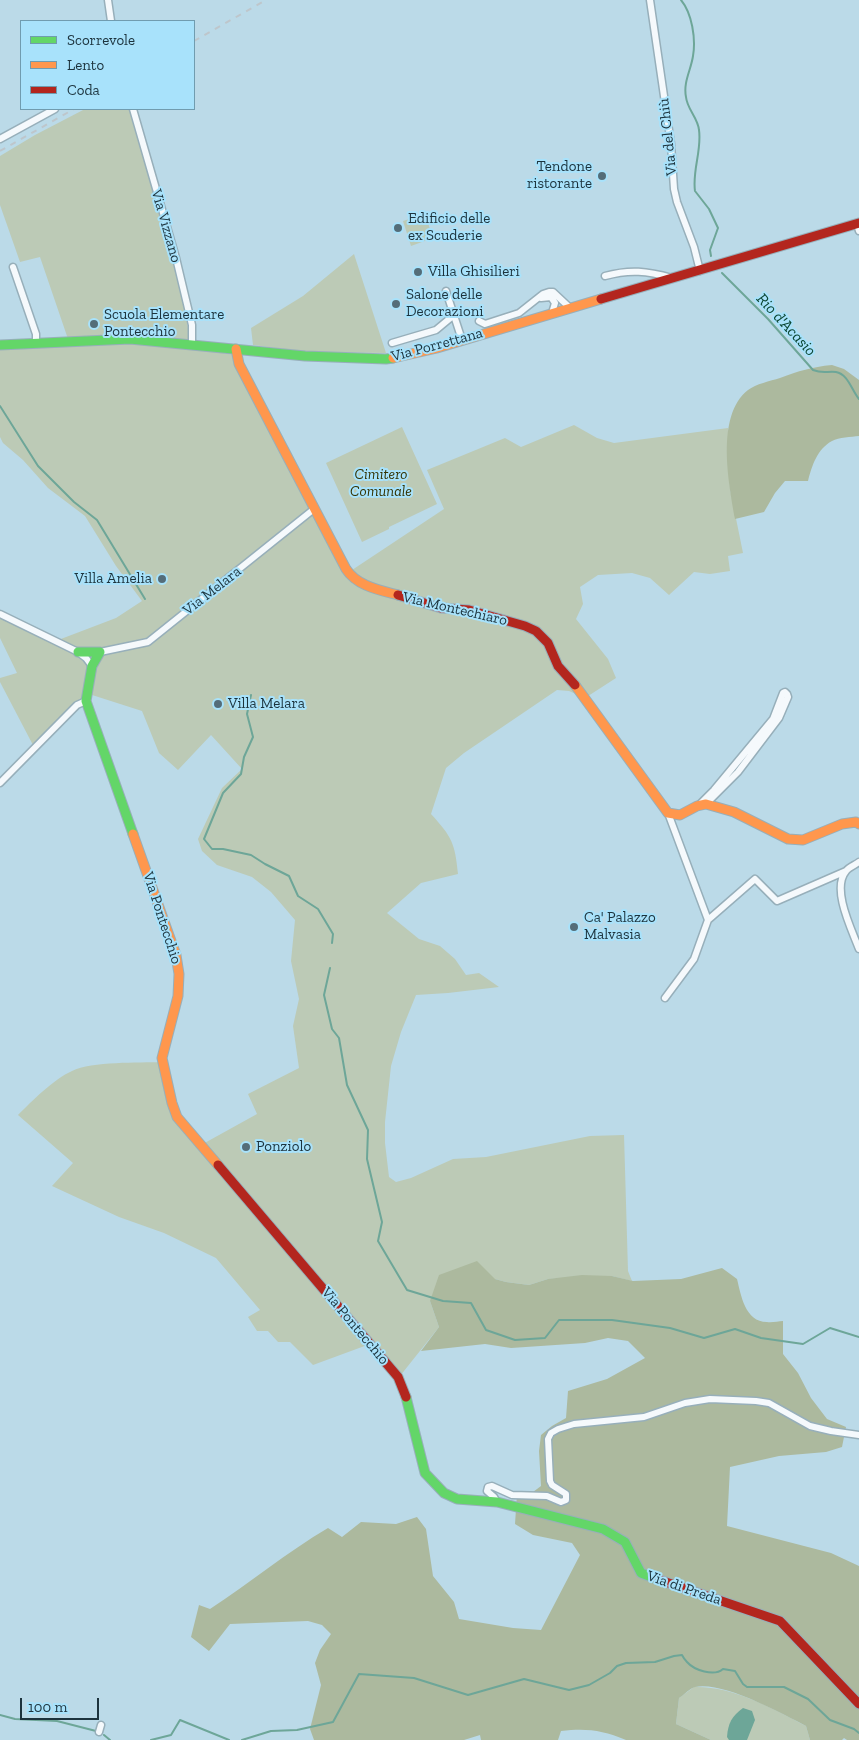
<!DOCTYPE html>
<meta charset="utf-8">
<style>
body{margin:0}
#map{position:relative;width:859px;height:1740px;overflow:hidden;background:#bbdae8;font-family:"Zilla Slab",serif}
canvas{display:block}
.legend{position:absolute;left:20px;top:20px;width:175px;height:90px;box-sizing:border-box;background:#a8e2fb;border:1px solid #709caf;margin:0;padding:6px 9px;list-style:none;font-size:15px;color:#1c333d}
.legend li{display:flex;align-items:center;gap:10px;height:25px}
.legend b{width:25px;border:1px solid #709caf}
.scale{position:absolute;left:20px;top:1698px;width:79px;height:22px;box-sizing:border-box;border:2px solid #1c333d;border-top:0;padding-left:6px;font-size:15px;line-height:18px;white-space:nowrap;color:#1c333d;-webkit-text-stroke:4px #a8e2fb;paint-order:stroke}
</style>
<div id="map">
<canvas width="859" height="1740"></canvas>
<ul class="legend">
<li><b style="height:6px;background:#63d668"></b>Scorrevole</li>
<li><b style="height:6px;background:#ff974d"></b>Lento</li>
<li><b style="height:6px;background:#b3261e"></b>Coda</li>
</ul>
<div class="scale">100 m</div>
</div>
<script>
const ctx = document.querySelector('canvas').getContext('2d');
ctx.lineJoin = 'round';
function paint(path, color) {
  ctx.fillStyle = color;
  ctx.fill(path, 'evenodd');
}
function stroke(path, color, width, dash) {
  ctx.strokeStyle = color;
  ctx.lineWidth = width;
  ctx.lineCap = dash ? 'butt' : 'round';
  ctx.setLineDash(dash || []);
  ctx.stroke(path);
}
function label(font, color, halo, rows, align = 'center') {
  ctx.font = font + ' "Zilla Slab",serif';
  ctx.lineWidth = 4;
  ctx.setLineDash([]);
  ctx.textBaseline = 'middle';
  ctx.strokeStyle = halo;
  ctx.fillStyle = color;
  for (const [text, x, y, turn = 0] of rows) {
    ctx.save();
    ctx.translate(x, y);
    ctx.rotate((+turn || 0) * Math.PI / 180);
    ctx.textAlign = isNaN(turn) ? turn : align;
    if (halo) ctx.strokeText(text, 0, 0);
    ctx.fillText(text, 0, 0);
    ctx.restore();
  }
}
paint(new Path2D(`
 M85,109H131L168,239L187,320L190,347L234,355L346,574L444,509L427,470L505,438L521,447L574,425L597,438L614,443L728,428L730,489L743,553L728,556L730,571L710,574L694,572L669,595L650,578L632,573L598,575L580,587L583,604L576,619L608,659L616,678L585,698L569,691L557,690L464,753L446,768L431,814C452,837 455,843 458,874L421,883L387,913L419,939L440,946L455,959L466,975L479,973L499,987L448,993L416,995L401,1032L391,1066L385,1122V1143L389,1177L396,1182L411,1178L453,1159L486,1157L590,1136L624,1135L628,1271L632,1281L612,1276L548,1279L529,1285L506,1282L495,1279L430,1301L439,1327L400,1376L370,1344L313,1365L290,1342H278L268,1331H257L248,1317L260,1310L216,1258L164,1233L119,1217L52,1186L73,1163L18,1115C32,1101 54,1079 72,1071C92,1061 139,1063 162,1062L172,1106L201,1145L257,1114L248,1094L299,1068L293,1026L299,999L291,961L295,920L271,892L252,877L217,865L202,851L198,839L222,788L242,769L211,735L178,770L159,753L142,711L89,694L34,747L0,682V678L17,673L0,638V614L53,642L116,618L142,601L116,566L85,516L48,488L23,460L3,443L0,437V342L68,339L40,257L20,262L0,205V156L35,135Z
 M425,214L433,238L411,246L403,221Z
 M354,254L386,353L306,352L253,345L251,328L303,296Z
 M402,427L437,504L389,527V529L362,542L326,463Z
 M694,1687C733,1686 772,1708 806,1726L810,1740H711L676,1724L679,1698Z`), '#bccab6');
paint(new Path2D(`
 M832,365L844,369L859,380V436C851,437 839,437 832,441C817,449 812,466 808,481H785L775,493L764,512L735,519C729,484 715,416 748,390C756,384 770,381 780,378C799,371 811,367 832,365Z
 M477,1261L495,1279L506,1282L529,1285L548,1279L582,1275L612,1276L633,1281L681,1279L722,1268L737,1279C741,1295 745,1322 767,1322C772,1323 778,1321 783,1321V1354L798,1373L811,1398L827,1419L846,1427L842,1447L826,1452L779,1456L730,1467L727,1526L831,1553L859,1566V1740H847L844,1738L842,1740H810L806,1726C781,1713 723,1681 695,1687C690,1688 684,1695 679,1698L676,1724L711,1740H626C602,1730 586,1728 561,1731L558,1740H481L480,1735L464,1740H314L310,1729L321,1685L315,1663L320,1650L331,1634L322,1625L308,1621L230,1624L209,1651L191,1637L199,1605L210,1609C250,1583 287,1552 328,1528L342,1537L361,1522L396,1524L417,1517L426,1529L433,1576L454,1602L459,1619L513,1628L541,1630L580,1555L572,1543L533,1535L515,1524L517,1494L533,1492L541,1486L539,1451L541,1435L552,1426L566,1418L568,1391L607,1379L645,1358L628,1341L608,1338L585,1343L511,1348L485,1344L421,1351L439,1327L430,1301L439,1275Z`), '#acb99e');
paint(new Path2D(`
 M743,1708L752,1711L755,1720L747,1740H729L727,1737C728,1723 732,1716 743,1708Z`), '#6da698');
stroke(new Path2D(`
 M681,0C692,13 696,39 693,56C691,70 683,82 686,97C687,109 698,118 699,130C702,150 692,171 695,191L709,209L718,228L710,250L711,256
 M722,273L768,319L813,370C823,374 827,371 836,372C848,374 852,391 859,399
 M0,406L38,466L74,502L97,520L145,599
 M251,695L247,714L253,737L244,757L241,774L223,793L204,839L212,849H223L251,855L265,864L289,876L298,896L318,909L333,934L332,943
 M330,968L324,995L332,1029L339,1038L347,1085L368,1130L367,1159L382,1222L378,1241L407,1290L443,1301L471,1303L486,1330L515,1340L545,1338L559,1320H612L670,1328L704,1338L735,1329L761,1338L803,1344L830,1328L859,1337
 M0,1715L15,1719L57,1721L96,1731
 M104,1735L110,1740
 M151,1740L171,1735L180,1720L229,1740
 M242,1740L271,1731L297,1730L333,1722L359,1674L414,1678L468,1695L524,1679L569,1690L589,1685L610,1673L617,1666L626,1663L655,1662L674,1656L682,1655C683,1657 685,1660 687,1662C694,1670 714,1677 723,1669L735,1671L743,1684L747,1687H784L808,1699L830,1720L854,1729L859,1733`), '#6da698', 2);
const street = new Path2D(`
 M108,0L111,21
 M650,0L671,144L674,189L677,202L694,247L700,271
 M133,109L176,258L192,325V344
 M0,139L55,109
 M857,224L859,231
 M13,267L36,334V342
 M605,276C630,269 647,271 672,278
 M446,291L462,340
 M541,298L551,297L555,303L552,313
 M479,321L485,324L519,313L543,294L549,292H553L569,307
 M392,343L436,330L454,315
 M0,614L78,652L86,658L92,666
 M100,652L148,642L314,509
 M0,783L77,705L86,701
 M699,805L714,790L773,719L783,693L785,692L787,694L788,697L779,718L738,772L706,804
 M668,813L708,920
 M859,862C855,865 849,867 846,871C831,889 852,930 859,949
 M665,998L694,959L708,920L755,879L777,901L846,871
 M497,1502L494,1497L487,1491L488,1487L492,1486L512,1495L547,1496L561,1502L566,1500V1494L552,1485L550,1481L548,1439L551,1433L558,1429L574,1424L644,1417L685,1403L710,1399L756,1401L769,1403L810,1426L831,1431L859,1435
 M99,1732L101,1725`);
const fast = new Path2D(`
 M0,345L130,339L305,356L386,359L393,358
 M78,652H100L92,666L86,701L133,834
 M406,1397L425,1473L444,1493L457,1499L497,1502L603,1529L625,1542L641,1573L657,1579`);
const slow = new Path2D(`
 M236,349L239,364L346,569C357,586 379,590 398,595
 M393,358L437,348L601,299
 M575,685L668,813L680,815L697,806L706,804L734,812L788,839L803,840L842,824L856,822L859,824
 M133,834L176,955L179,974L178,996L162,1058L172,1103L177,1117L218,1165`);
const jam = new Path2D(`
 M601,299L859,223
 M398,595L441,608L469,610L525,626L536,631L548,643L558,666L575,685
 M218,1165L398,1377L406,1397
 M657,1579L780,1621L859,1704`);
stroke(street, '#97afba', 9);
stroke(fast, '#97afba', 11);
stroke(slow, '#97afba', 11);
stroke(jam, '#97afba', 11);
stroke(street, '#f5f9fc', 6);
stroke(fast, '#63d668', 9);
stroke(slow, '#ff974d', 9);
stroke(jam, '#b3261e', 9);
stroke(new Path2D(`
 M194,41L266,0
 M0,151L74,109`), '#bec6cb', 2, [6, 6]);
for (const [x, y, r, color] of [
 [602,176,5,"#546d79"],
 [398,228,5,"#546d79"],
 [418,272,5,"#546d79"],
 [396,304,5,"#546d79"],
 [94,324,5,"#546d79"],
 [162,579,5,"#546d79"],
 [218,704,5,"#546d79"],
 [574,927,5,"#546d79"],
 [246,1147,5,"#546d79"]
]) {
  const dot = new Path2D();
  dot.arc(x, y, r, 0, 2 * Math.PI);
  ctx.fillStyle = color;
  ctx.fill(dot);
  stroke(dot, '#a8e2fb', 2);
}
label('15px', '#1c333d', '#a8e2fb', [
 ["Via del Chiù",668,137,-96],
 ["Via Vizzano",166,226,74],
 ["Via Porrettana",437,345,-15],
 ["Via Melara",212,591,-38],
 ["Via Montechiaro",455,609,13],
 ["Via Pontecchio",162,918,72],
 ["Via Pontecchio",355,1326,50],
 ["Via di Preda",684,1588,19]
]);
label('15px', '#1c333d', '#a8e2fb', [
 ["Tendone",592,167,"right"],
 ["ristorante",592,184,"right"],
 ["Edificio delle",408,219],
 ["ex Scuderie",408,236],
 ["Villa Ghisilieri",428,272],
 ["Salone delle",406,295],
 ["Decorazioni",406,312],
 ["Scuola Elementare",104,315],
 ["Pontecchio",104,332],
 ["Villa Amelia",152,579,"right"],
 ["Villa Melara",228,704],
 ["Ca' Palazzo",584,918],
 ["Malvasia",584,935],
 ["Ponziolo",256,1147]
], 'left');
label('italic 15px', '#343200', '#a8e2fb', [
 ["Cimitero",381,475],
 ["Comunale",381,492]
]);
label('italic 16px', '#0b4633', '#a8e2fb', [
 ["Rio d'Acasio",786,325,47]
]);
</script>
